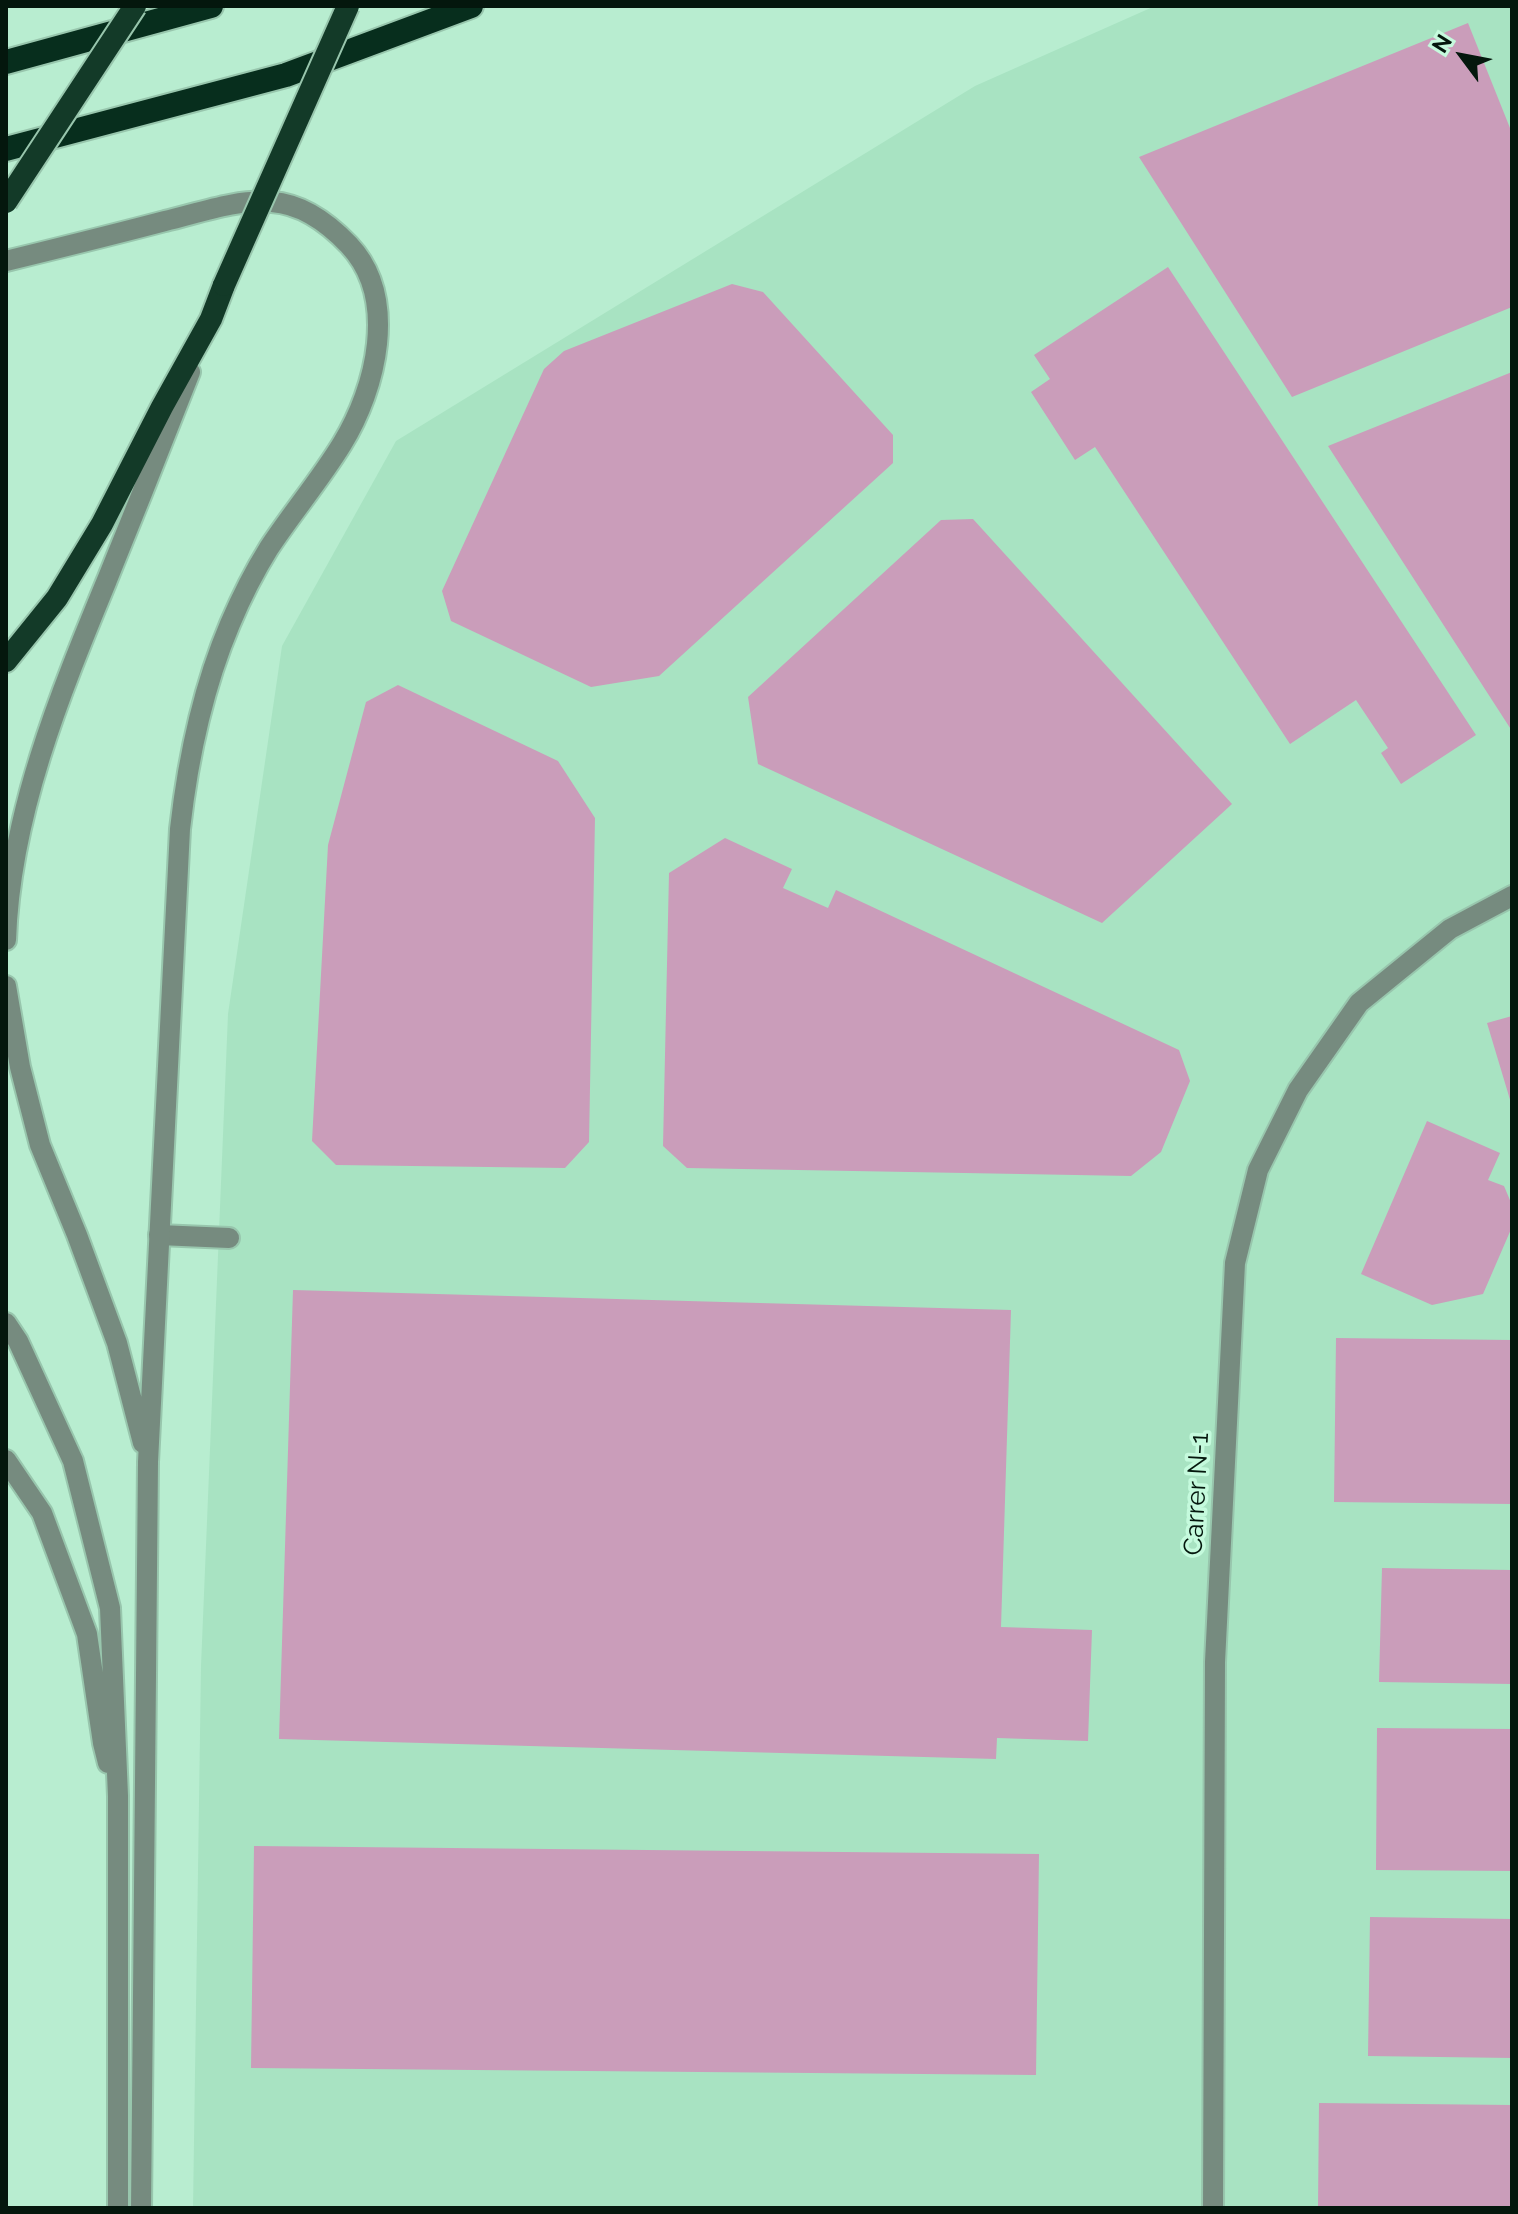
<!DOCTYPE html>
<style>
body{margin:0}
#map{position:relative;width:1518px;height:2214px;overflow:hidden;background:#b8edd0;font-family:Raleway,sans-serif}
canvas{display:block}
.frame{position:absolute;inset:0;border:8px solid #04170d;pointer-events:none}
.north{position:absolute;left:1422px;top:16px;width:80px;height:80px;-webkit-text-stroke:6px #c5fadd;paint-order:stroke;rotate:302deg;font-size:22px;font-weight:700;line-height:32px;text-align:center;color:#04170d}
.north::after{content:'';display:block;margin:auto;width:28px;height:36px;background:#04170d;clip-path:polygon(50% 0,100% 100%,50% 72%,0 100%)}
</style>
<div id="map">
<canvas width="1518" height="2214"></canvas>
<div class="frame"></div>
<div class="north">N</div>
</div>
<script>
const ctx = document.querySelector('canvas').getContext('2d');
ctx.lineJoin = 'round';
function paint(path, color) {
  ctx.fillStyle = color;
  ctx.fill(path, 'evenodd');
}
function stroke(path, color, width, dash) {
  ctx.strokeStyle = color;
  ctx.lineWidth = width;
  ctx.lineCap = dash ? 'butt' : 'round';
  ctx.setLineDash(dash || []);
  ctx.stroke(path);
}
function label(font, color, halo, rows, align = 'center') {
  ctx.font = font + ' Raleway,sans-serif';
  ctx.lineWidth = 7;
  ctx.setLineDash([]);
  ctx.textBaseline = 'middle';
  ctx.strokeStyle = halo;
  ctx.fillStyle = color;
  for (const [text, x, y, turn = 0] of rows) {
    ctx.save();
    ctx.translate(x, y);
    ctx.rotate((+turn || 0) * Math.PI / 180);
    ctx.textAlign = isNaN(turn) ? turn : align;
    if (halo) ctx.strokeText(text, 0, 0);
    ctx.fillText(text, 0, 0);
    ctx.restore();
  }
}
paint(new Path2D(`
 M1155,6H1512V2208H193L201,1666L228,1014L282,646L396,441L975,86Z`), '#a8e3c2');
paint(new Path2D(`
 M1468,23L1512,133V307L1292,397L1139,157Z
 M1168,267L1476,735L1401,784L1381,753L1388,748L1356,700L1290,744L1095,447L1075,460L1031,392L1050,379L1034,355Z
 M732,284L763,292L893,435V463L659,676L591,687L451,621L442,591L544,369L564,351Z
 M1512,372V731L1328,446Z
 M973,519L1232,804L1102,923L758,764L748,697L941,520Z
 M398,685L558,761L595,818L589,1142L565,1168L336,1165L312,1141L328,845L366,702Z
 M725,838L792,869L783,888L828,908L836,890L1179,1050L1190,1081L1161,1152L1131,1176L687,1168L663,1146L669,873Z
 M1512,1016V1103H1511L1487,1023Z
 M1427,1121L1500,1153L1488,1180L1504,1186L1512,1205V1227L1483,1294L1432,1305L1361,1274Z
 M293,1290L1011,1310L1001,1627L1092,1630L1088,1741L997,1738L996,1759L279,1739Z
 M1336,1338L1512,1340V1504L1334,1502Z
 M1382,1568L1512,1570V1684L1379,1682Z
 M1377,1728L1512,1729V1871L1376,1870Z
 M254,1846L1039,1854L1036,2075L251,2068Z
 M1370,1917L1512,1919V2058L1368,2056Z
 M1319,2103L1512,2105V2208H1318Z`), '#ca9dba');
const service = new Path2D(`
 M159,1235L229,1238`);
const minor = new Path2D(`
 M1213,2208L1215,1662L1235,1263L1258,1170L1298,1090L1359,1003L1450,929L1512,896`);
const tertiary = new Path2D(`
 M6,261C59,248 112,235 165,221C199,213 236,199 272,202C302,204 329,224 349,245C399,298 376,389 342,444C320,480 292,513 269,548C254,572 241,598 230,624C202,690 188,758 180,829L148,1462L141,2208
 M6,940C10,815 60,694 107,580C135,511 163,441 190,372
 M6,986L20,1067L40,1145L77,1235L117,1343L143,1443
 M6,1323L18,1341L73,1461L110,1608L118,1796V2208
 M6,1460L42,1513L87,1634L103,1743L108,1763`);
const trunk = new Path2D(`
 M6,661L57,598L102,524L162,407L211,319L224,285`);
const motorway = new Path2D(`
 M6,62L211,6
 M6,149L286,75L471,6`);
stroke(service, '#98c6ad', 24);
stroke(minor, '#98c6ad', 24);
stroke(tertiary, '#98c6ad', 24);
stroke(trunk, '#98c6ad', 26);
stroke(motorway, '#98c6ad', 28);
stroke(service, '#768b7f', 20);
stroke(minor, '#768b7f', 20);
stroke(tertiary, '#768b7f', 20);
stroke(trunk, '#133a28', 22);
stroke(motorway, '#072e1d', 24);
const trunkBridge = new Path2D(`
 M6,202L135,6
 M224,285L348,6`);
stroke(trunkBridge, '#98c6ad', 26, []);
stroke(trunkBridge, '#133a28', 22);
label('26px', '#04170d', '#c5fadd', [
 ["Carrer N-1",1197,1494,-87]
]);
</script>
